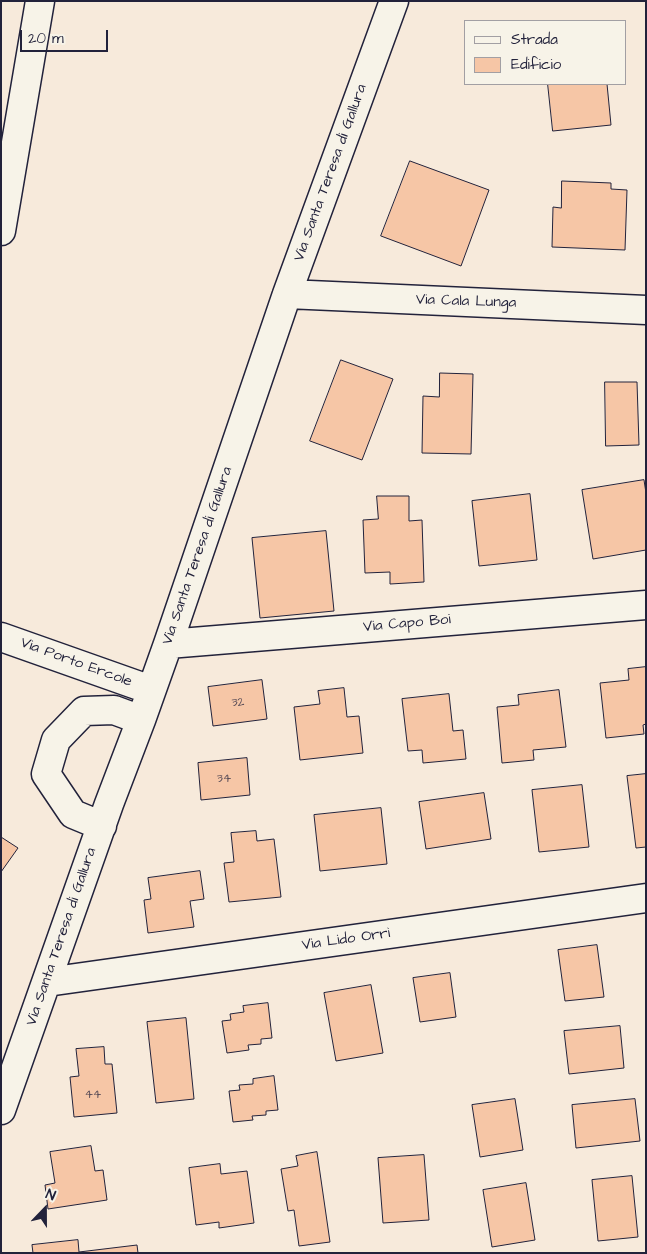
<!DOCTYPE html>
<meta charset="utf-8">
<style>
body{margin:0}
#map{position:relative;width:647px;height:1254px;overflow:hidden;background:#f7eadb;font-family:"Architects Daughter",sans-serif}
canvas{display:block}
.frame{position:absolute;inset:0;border:2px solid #22223b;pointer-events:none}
.legend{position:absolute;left:464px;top:20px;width:162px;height:65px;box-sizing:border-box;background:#f7f3e8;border:1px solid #a29fa3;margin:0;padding:6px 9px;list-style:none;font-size:15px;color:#22223b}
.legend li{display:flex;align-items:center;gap:10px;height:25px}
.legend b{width:25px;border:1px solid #a29fa3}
.north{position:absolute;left:20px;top:1184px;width:50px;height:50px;-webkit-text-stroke:4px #f7f3e8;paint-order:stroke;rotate:22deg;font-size:14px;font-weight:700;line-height:20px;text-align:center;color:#22223b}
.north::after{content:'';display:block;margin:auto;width:18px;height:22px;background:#22223b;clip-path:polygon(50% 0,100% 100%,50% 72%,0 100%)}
.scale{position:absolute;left:20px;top:30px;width:88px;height:22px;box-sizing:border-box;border:2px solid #22223b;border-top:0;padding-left:6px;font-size:15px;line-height:18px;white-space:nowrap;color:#22223b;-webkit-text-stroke:4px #f7f3e8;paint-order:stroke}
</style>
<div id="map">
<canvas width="647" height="1254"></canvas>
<div class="frame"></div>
<ul class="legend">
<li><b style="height:6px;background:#f7f3e8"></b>Strada</li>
<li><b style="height:14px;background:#f6c6a6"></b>Edificio</li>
</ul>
<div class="north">N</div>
<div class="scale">20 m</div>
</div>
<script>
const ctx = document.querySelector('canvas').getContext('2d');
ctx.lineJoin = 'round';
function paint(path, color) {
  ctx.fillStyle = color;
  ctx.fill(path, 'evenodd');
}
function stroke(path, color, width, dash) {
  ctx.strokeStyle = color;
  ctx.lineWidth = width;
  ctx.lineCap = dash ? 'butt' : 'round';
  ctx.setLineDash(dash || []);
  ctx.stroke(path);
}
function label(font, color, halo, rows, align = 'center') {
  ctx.font = font + ' "Architects Daughter",sans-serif';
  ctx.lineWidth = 4;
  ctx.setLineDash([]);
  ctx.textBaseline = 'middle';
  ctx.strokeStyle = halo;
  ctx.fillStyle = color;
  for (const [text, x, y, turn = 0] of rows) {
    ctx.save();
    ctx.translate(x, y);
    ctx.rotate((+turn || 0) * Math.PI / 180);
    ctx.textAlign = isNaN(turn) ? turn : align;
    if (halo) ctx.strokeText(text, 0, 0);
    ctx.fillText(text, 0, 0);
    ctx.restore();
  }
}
const building = new Path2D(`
 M548,84H607L611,125L553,131Z
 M410,161L489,190L461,266L381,236Z
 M562,181L611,183V189L627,190L625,250L552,247L553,207L561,208Z
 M341,360L393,379L362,460L310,441Z
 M440,373L473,374L471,454L422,453L423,396L439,397Z
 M605,382H637L639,445L606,446Z
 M644,480L646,493V550L593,559L582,490Z
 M530,494L537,560L479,566L472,501Z
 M377,496H409V521L422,520L424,582L390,584V572L365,573L363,520L378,519Z
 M326,531L334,611L260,618L252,538Z
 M646,667V724L643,725L644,734L606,738L600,683L629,680L628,669Z
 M262,680L267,719L213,726L208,687Z
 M344,688L347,717L359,716L363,753L300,760L294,707L320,704L318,691Z
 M559,690L566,747L533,750L534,760L502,763L497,707L519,705L518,695Z
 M449,694L453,731L463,730L466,759L423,763L422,750L408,751L402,699Z
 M247,758L250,795L201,800L198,763Z
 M646,774V847L636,848L627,776Z
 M582,785L589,847L539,852L532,790Z
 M484,793L491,839L426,849L419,802Z
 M381,808L387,864L320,871L314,815Z
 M256,831L257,841L274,839L281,897L229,902L224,863L234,862L231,833Z
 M1,837L18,848L1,872Z
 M200,871L204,899L190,901L194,927L148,933L144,900L151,899L148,878Z
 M597,945L604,997L565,1001L558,950Z
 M450,973L456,1017L420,1022L413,978Z
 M371,985L383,1053L336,1061L324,993Z
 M268,1003L272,1038L261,1039V1044L248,1045L249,1050L227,1053L222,1021L231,1020L230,1014L244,1012L243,1006Z
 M186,1018L194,1099L156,1103L147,1022Z
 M620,1026L624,1068L569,1074L564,1031Z
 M104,1047L105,1064H112L117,1113L74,1117L70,1077L79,1076L76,1049Z
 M274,1076L278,1110L266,1111V1115L252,1116L253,1120L233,1122L229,1091L240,1090L239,1085L253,1084V1079Z
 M515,1099L523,1150L480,1157L472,1105Z
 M635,1099L640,1141L576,1148L572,1105Z
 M91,1146L95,1171L103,1170L107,1200L48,1209L45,1185L55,1183L50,1152Z
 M317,1152L330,1242L299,1246L294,1210L288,1211L281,1169L298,1166L296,1156Z
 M424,1155L429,1220L383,1223L378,1158Z
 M220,1164L221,1174L247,1171L254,1223L219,1228V1222L196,1225L189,1168Z
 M632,1176L638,1237L598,1241L592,1180Z
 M526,1183L535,1240L492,1247L483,1190Z
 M78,1240L79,1252L137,1245L138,1253H33L32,1245Z`);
paint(building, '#f6c6a6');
stroke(building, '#22223b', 1);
const minor = new Path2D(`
 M1,231L40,1
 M287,294L646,310
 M1,637L151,690
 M168,644L646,605
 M102,826L73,814L46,774L56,740L84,711L114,710L141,720
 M47,982L646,898
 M1,1110L109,804L141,720L168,644L287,294L394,1`);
stroke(minor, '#22223b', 31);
stroke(minor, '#f7f3e8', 28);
label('12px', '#574b56', null, [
 ["32",238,703],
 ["34",224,779],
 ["44",93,1095]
]);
label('15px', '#22223b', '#f7f3e8', [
 ["Via Santa Teresa di Gallura",331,173,-70],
 ["Via Cala Lunga",466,302,2],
 ["Via Santa Teresa di Gallura",198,556,-71],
 ["Via Capo Boi",407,624,-5],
 ["Via Porto Ercole",76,663,20],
 ["Via Santa Teresa di Gallura",62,937,-71],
 ["Via Lido Orrì",346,940,-8]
]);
</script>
